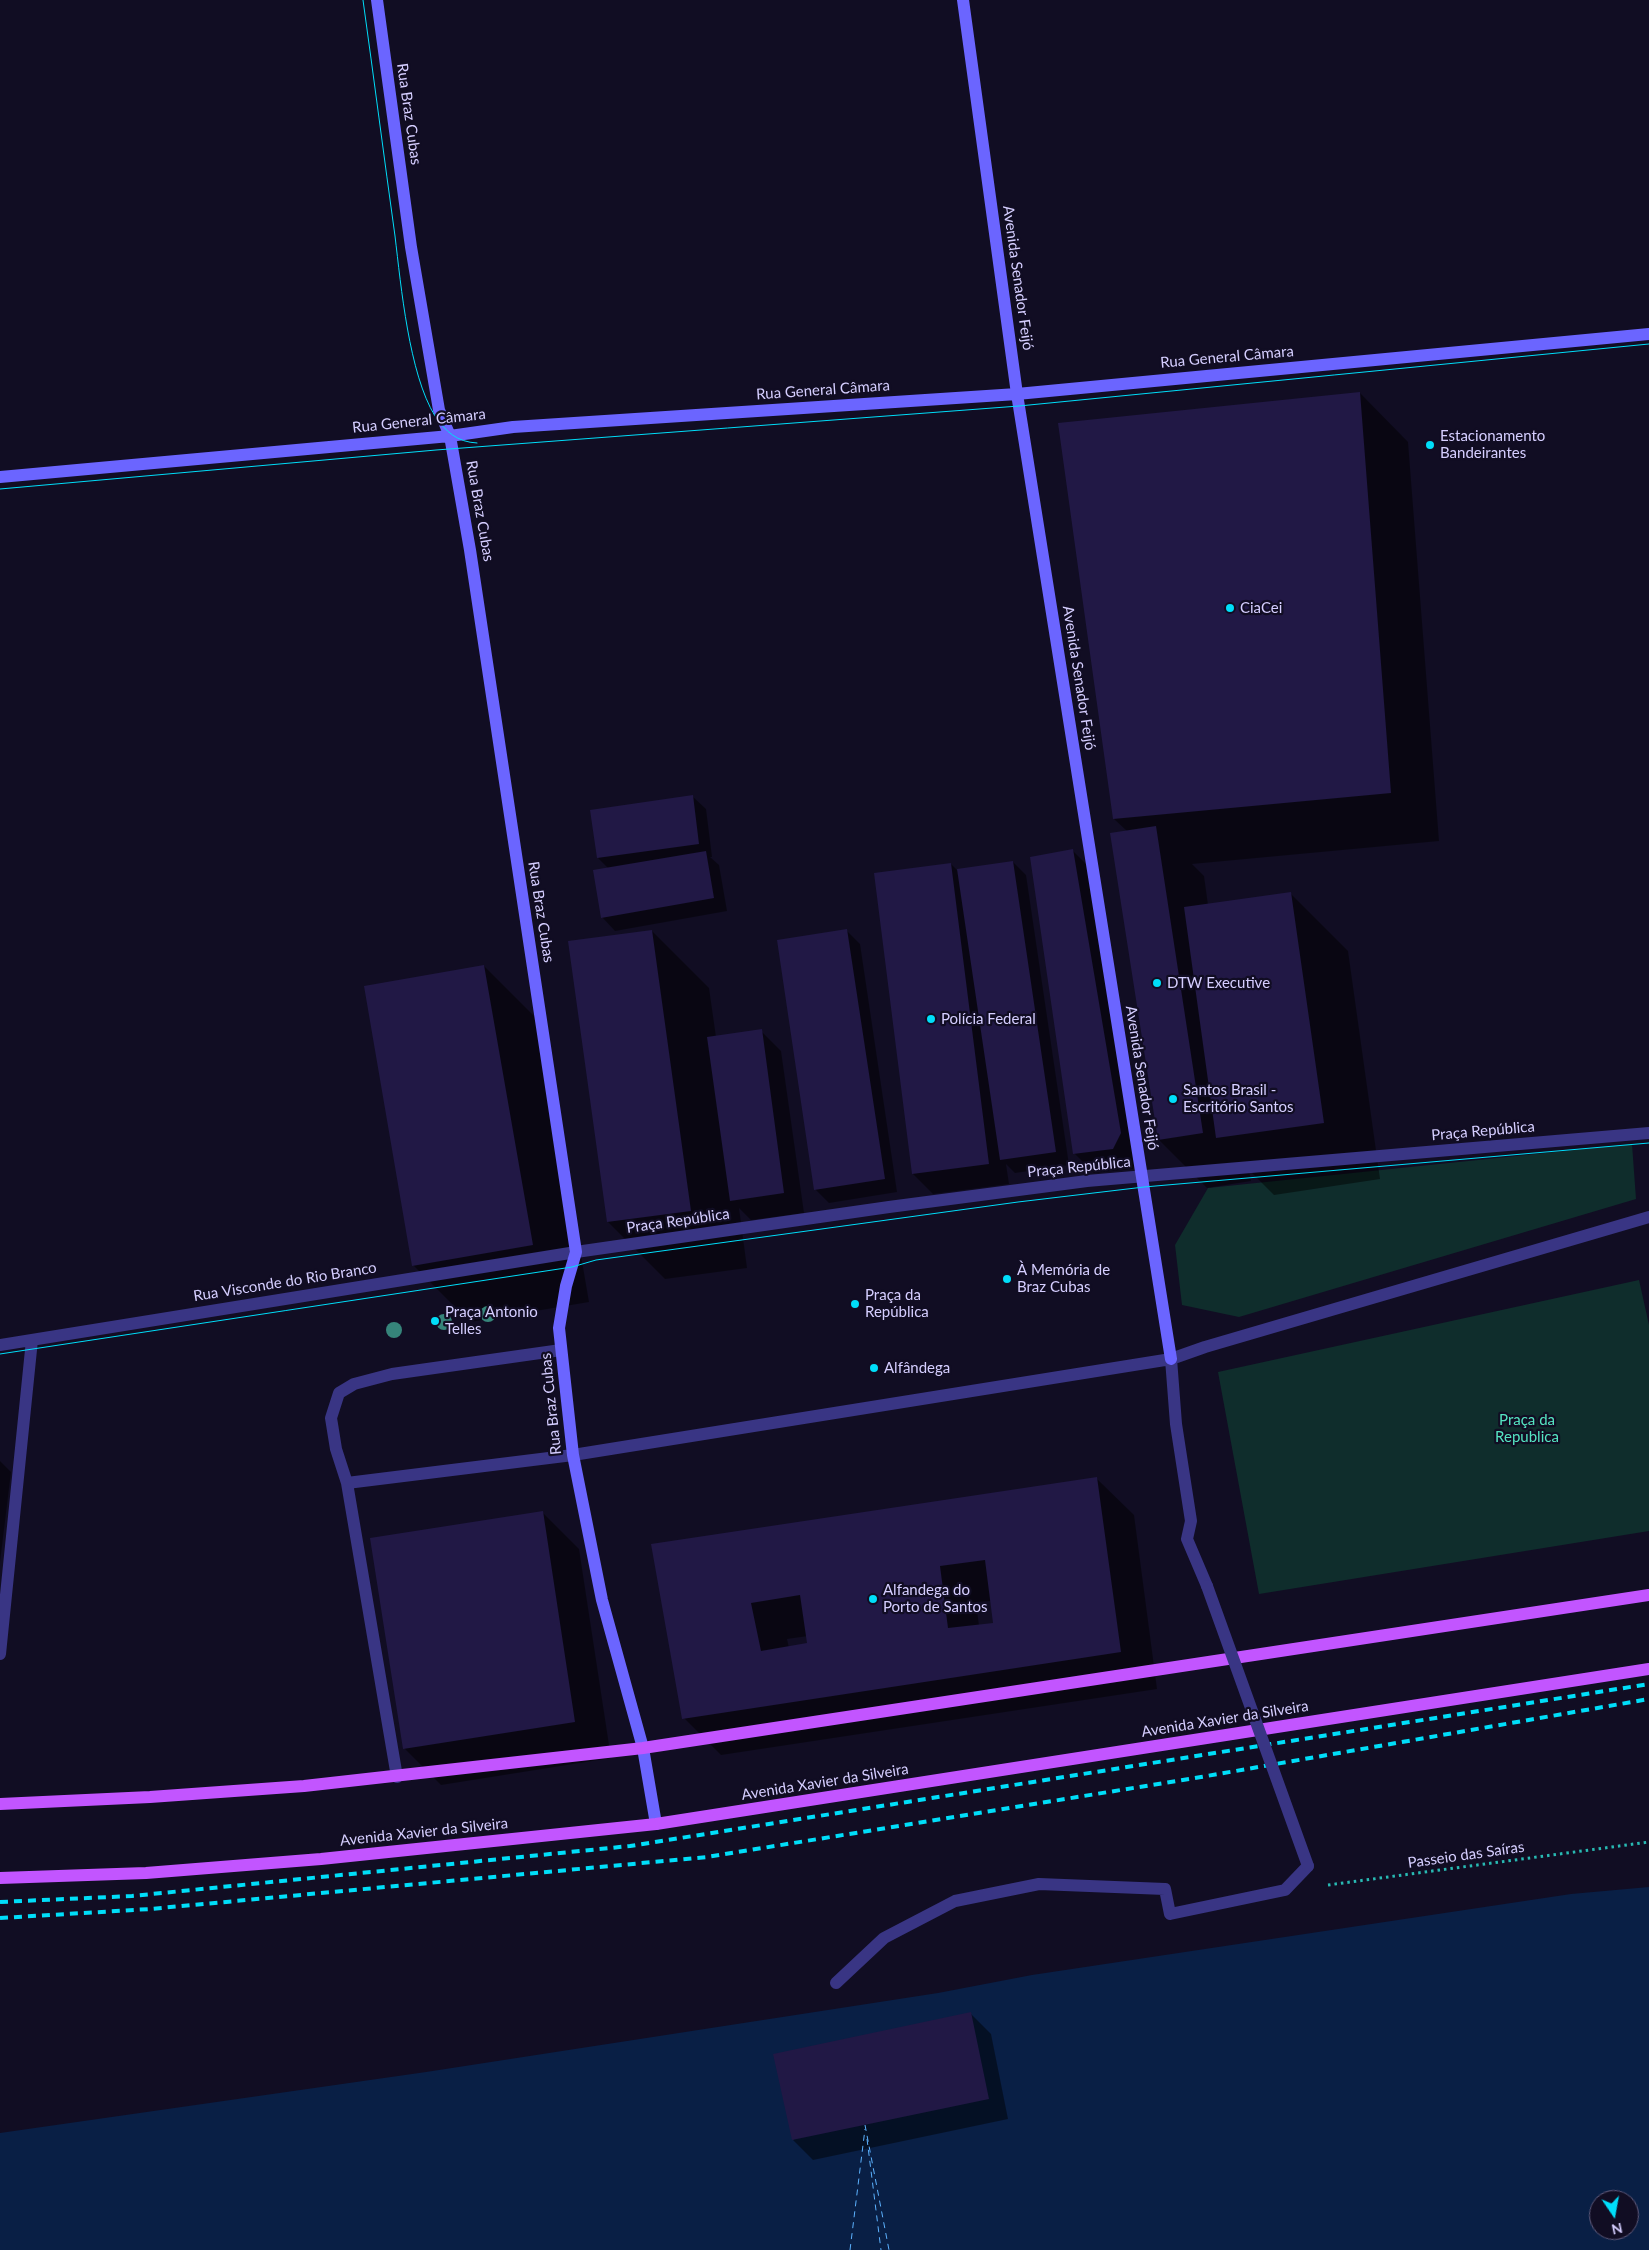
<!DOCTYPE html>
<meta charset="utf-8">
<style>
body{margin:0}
#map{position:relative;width:1649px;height:2250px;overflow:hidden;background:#110d23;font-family:Lato,sans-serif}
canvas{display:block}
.north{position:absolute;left:1589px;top:2190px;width:50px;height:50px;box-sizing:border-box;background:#110d23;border:1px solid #5f5a7b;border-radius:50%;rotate:168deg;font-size:14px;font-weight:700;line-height:20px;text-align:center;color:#d5ceff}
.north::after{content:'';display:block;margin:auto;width:18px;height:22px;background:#00def9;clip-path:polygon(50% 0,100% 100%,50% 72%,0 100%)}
</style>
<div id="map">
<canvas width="1649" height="2250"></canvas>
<div class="north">N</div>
</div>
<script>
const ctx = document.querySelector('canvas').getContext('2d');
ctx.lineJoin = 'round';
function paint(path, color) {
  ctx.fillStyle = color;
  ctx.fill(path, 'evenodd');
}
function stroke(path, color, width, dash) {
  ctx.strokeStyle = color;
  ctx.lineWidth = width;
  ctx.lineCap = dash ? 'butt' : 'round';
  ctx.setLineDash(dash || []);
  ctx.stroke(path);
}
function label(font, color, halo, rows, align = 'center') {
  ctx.font = font + ' Lato,sans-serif';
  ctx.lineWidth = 4.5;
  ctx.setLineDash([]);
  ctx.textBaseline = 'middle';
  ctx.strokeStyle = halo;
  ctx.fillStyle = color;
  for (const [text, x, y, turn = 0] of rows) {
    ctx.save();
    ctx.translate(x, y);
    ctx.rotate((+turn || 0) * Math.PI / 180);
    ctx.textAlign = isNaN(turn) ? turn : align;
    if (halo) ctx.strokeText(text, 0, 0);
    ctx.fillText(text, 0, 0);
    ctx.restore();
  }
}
paint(new Path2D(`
 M1632,1144L1636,1199L1239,1317L1182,1305L1175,1245L1208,1188Z
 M1639,1280L1649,1325V1531L1259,1594L1218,1372Z`), '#0f2d2c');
paint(new Path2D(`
 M1649,1887V2250H0V2133L426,2072L938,1993L1032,1975L1571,1894ZM1599,2200H1629V2230H1599Z`), '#091f45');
paint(new Path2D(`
 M1360,393L1408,442L1439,841L1192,864L1204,876L1208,905L1291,894L1348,951L1380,1179L1274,1195L1249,1170L1251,1181L1207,1188L1159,1140L1127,831L1114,819Z
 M692,796L706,809L712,857H710L719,865L727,911L615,931L602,917L609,869L598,858Z
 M1073,851L1093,871L1140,1153L1133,1169L1094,1173L1074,1153Z
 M1013,862L1026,875L1069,1165L1015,1173L1006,1164L1009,1184L933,1194L913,1174L875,874L951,864L959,872Z
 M846,930L860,944L897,1192L829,1203L815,1189Z
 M652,931L709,988L716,1037L761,1031L781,1051L804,1213L751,1220L739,1208L747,1268L665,1279L608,1222Z
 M484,966L541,1023L589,1302L470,1322L413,1265Z
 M0,1461L11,1472L0,1562Z
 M1097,1479L1134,1515L1157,1689L721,1755L684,1718L653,1545ZM991,1601L994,1624L979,1626L976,1602ZM808,1636L809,1644L789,1648L787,1639Z
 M542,1512L579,1549L611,1758L441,1785L404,1748Z
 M971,2014L991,2034L1008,2119L813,2160L793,2140Z`), '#0007');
stroke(new Path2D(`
 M865,2125L889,2250
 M867,2139L881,2250
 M850,2250L865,2129`), '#5cb2ff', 1, [6, 5]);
paint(new Path2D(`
 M1360,392L1391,793L1113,819L1058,423Z
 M693,795L699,844L597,858L590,810Z
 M1156,826L1203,1133L1158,1140L1110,833Z
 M1073,849L1121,1133L1113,1149L1073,1154L1030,857Z
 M706,851L714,898L601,918L593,870Z
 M1013,861L1056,1152L1000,1160L957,869Z
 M951,863L989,1164L912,1174L874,873Z
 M1291,892L1324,1123L1216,1138L1184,907Z
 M847,929L885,1179L814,1190L777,940Z
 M652,930L691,1211L607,1222L568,941Z
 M484,965L533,1245L412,1266L364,986Z
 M762,1029L784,1193L730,1201L707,1037Z
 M1097,1477L1121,1652L682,1719L651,1544ZM985,1560L993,1623L948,1628L940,1566ZM800,1595L807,1643L761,1651L751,1603Z
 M543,1511L575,1722L403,1749L370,1538Z
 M971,2012L989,2099L792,2140L773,2054Z`), '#211845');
stroke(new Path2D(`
 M1328,1885L1649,1842`), '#28b9b2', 3, [2.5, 4]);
stroke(new Path2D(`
 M0,1345L576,1252L889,1207L1087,1181L1649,1133
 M1171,1359L1176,1424L1191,1521L1187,1539L1207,1586
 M347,1483L573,1455L1171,1359L1205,1347L1649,1217
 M0,1654L32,1340
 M397,1777L347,1483L336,1449L331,1418L339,1393L354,1384L392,1374L561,1350
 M836,1983L884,1938L955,1901L1039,1884L1165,1889L1170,1914L1285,1890L1308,1866`), '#393584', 12);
stroke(new Path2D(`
 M377,0L411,247L439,410L450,436L470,550L576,1252L566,1286L559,1328L573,1455L602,1600L643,1748L656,1824
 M963,0L1017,394L1171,1359
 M0,477L450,436L513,427L1017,394L1649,334`), '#6b65ff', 12);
stroke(new Path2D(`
 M0,1804L150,1797L304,1786L643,1748L1649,1595
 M0,1878L146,1873L321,1859L656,1824L1649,1669`), '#c255ff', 12);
stroke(new Path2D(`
 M363,0C374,79 384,157 395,236C401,286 409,374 435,416C446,432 457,442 477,443
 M0,489L436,450L1019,406L1649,344
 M0,1354L572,1267L596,1260L1018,1202L1144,1187L1649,1143`), '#00def9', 1);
stroke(new Path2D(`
 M0,1902L132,1896L630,1846L1649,1684
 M0,1918L150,1909L707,1857L1201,1777L1649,1699`), '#00def9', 4, [8, 6]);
stroke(new Path2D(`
 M1207,1586L1308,1866`), '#393584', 12);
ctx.fillStyle = '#36847a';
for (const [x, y] of [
 [488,1314],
 [444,1322],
 [394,1330]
]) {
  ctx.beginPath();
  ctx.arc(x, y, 8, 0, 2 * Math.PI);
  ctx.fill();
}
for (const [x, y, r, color] of [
 [1430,445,5,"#00def9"],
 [1230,608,5,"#00def9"],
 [1157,983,5,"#00def9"],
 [931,1019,5,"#00def9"],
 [1173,1099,5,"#00def9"],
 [1007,1279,5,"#00def9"],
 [855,1304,5,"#00def9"],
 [435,1321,5,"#00def9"],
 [874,1368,5,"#00def9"],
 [873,1599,5,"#00def9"]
]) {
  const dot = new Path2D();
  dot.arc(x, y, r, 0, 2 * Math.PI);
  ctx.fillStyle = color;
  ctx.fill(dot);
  stroke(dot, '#110d23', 2);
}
label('15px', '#d5ceff', '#110d23', [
 ["Rua Braz Cubas",409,114,82],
 ["Avenida Senador Feijó",1018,278,82],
 ["Rua General Câmara",1227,357,-5],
 ["Rua General Câmara",823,390,-4],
 ["Rua General Câmara",419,421,-6],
 ["Rua Braz Cubas",480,511,80],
 ["Avenida Senador Feijó",1079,678,81],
 ["Rua Braz Cubas",541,912,81],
 ["Avenida Senador Feijó",1142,1078,81],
 ["Praça República",1483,1131,-5],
 ["Praça República",1079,1167,-6],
 ["Praça República",678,1221,-8],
 ["Rua Visconde do Rio Branco",285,1282,-9],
 ["Rua Braz Cubas",551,1404,-96],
 ["Avenida Xavier da Silveira",1225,1719,-9],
 ["Avenida Xavier da Silveira",825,1782,-9],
 ["Avenida Xavier da Silveira",424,1832,-6],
 ["Passeio das Saíras",1466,1855,-8]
]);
label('15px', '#d5ceff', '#110d23', [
 ["Estacionamento",1440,436],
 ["Bandeirantes",1440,453],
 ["CiaCei",1240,608],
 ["DTW Executive",1167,983],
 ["Polícia Federal",941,1019],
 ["Santos Brasil -",1183,1090],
 ["Escritório Santos",1183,1107],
 ["À Memória de",1017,1270],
 ["Braz Cubas",1017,1287],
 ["Praça da",865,1295],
 ["República",865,1312],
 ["Praça Antonio",445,1312],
 ["Telles",445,1329],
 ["Alfândega",884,1368],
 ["Alfandega do",883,1590],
 ["Porto de Santos",883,1607]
], 'left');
label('15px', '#55e5c2', '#110d23', [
 ["Praça da",1527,1420],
 ["Republica",1527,1437]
]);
</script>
